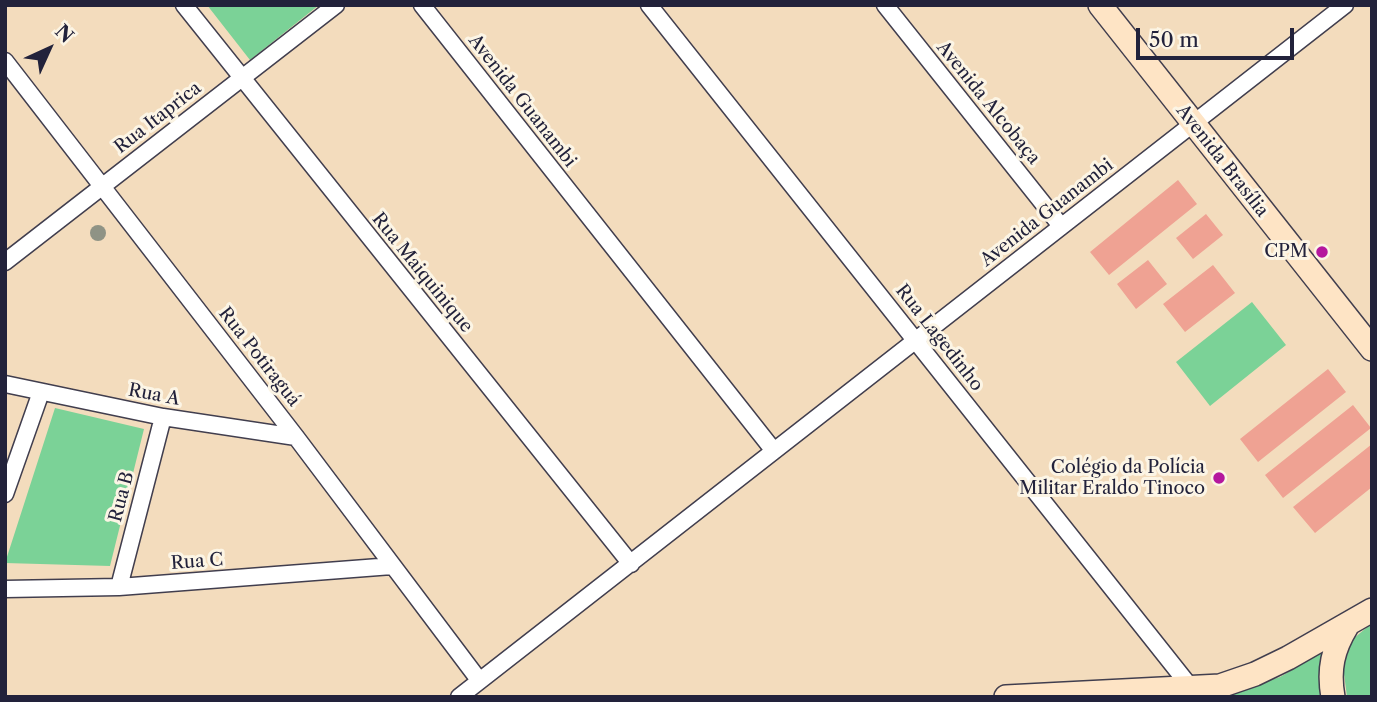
<!DOCTYPE html>
<meta charset="utf-8">
<style>
body{margin:0}
#map{position:relative;width:1377px;height:702px;overflow:hidden;background:#f3dcbd;font-family:"Libre Caslon Text",serif}
canvas{display:block}
.frame{position:absolute;inset:0;border:7px solid #22223b;pointer-events:none}
.north{position:absolute;left:14px;top:14px;width:70px;height:70px;-webkit-text-stroke:5px #fcf5e5;paint-order:stroke;rotate:45deg;font-size:19px;font-weight:700;line-height:28px;text-align:center;color:#22223b}
.north::after{content:'';display:block;margin:auto;width:24px;height:32px;background:#22223b;clip-path:polygon(50% 0,100% 100%,50% 72%,0 100%)}
.scale{position:absolute;left:1136px;top:28px;width:158px;height:32px;box-sizing:border-box;border:4px solid #22223b;border-top:0;padding-left:9px;font-size:21px;line-height:24px;white-space:nowrap;color:#22223b;-webkit-text-stroke:5px #fcf5e5;paint-order:stroke}
</style>
<div id="map">
<canvas width="1377" height="702"></canvas>
<div class="frame"></div>
<div class="north">N</div>
<div class="scale">50 m</div>
</div>
<script>
const ctx = document.querySelector('canvas').getContext('2d');
ctx.lineJoin = 'round';
function paint(path, color) {
  ctx.fillStyle = color;
  ctx.fill(path, 'evenodd');
}
function stroke(path, color, width, dash) {
  ctx.strokeStyle = color;
  ctx.lineWidth = width;
  ctx.lineCap = dash ? 'butt' : 'round';
  ctx.setLineDash(dash || []);
  ctx.stroke(path);
}
function label(font, color, halo, rows, align = 'center') {
  ctx.font = font + ' "Libre Caslon Text",serif';
  ctx.lineWidth = 6;
  ctx.setLineDash([]);
  ctx.textBaseline = 'middle';
  ctx.strokeStyle = halo;
  ctx.fillStyle = color;
  for (const [text, x, y, turn = 0] of rows) {
    ctx.save();
    ctx.translate(x, y);
    ctx.rotate((+turn || 0) * Math.PI / 180);
    ctx.textAlign = isNaN(turn) ? turn : align;
    if (halo) ctx.strokeText(text, 0, 0);
    ctx.fillText(text, 0, 0);
    ctx.restore();
  }
}
paint(new Path2D(`
 M207,5H319L250,60Z
 M1252,302L1286,345L1210,406L1176,362Z
 M55,408L144,429L110,566L5,563Z
 M1372,623V697H1347L1343,666L1353,639Z
 M1326,650L1328,697L1224,695L1280,677Z`), '#7bd297');
paint(new Path2D(`
 M1178,180L1197,204L1109,275L1090,252Z
 M1206,214L1223,235L1193,259L1176,238Z
 M1148,260L1167,284L1136,309L1117,284Z
 M1213,265L1235,293L1185,332L1163,304Z
 M1328,369L1346,392L1258,462L1240,439Z
 M1353,405L1371,428L1283,498L1265,475Z
 M1372,444V487L1315,533L1293,507Z`), '#efa293');
const street = new Path2D(`
 M184,5L631,564
 M422,5L774,451
 M649,5L1192,689L1194,694
 M885,5L1061,226
 M5,61L296,437L479,680
 M5,262L336,5
 M5,384L163,417L296,437
 M5,494L41,392
 M119,587L163,417
 M5,589L119,587L392,566
 M459,697L1345,5`);
const secondary = new Path2D(`
 M1100,5L1372,349
 M1006,697L1220,686L1255,674L1288,658L1372,610
 M1333,697C1328,669 1333,649 1347,626`);
stroke(street, '#413e4e', 19);
stroke(secondary, '#413e4e', 26);
stroke(street, '#fff', 16);
stroke(secondary, '#fee4c5', 23);
ctx.fillStyle = '#8f9385';
for (const [x, y] of [
 [98,233]
]) {
  ctx.beginPath();
  ctx.arc(x, y, 8, 0, 2 * Math.PI);
  ctx.fill();
}
for (const [x, y, r, color] of [
 [1322,252,7,"#b5179e"],
 [1219,478,7,"#b5179e"]
]) {
  const dot = new Path2D();
  dot.arc(x, y, r, 0, 2 * Math.PI);
  ctx.fillStyle = color;
  ctx.fill(dot);
  stroke(dot, '#fcf5e5', 2.5);
}
label('18px', '#22223b', '#fcf5e5', [
 ["Avenida Guanambi",522,101,52],
 ["Avenida Alcobaça",988,103,51],
 ["Rua Itaprica",158,118,-38],
 ["Avenida Brasília",1222,161,52],
 ["Avenida Guanambi",1047,213,-38],
 ["Rua Maiquinique",422,273,51],
 ["Rua Lagedinho",939,338,52],
 ["Rua Potiraguá",259,357,52],
 ["Rua A",154,395,11],
 ["Rua B",122,497,-75],
 ["Rua C",197,562,-4]
]);
label('18px', '#22223b', '#fcf5e5', [
 ["CPM",1308,252],
 ["Colégio da Polícia",1205,468],
 ["Militar Eraldo Tinoco",1205,489]
], 'right');
</script>
